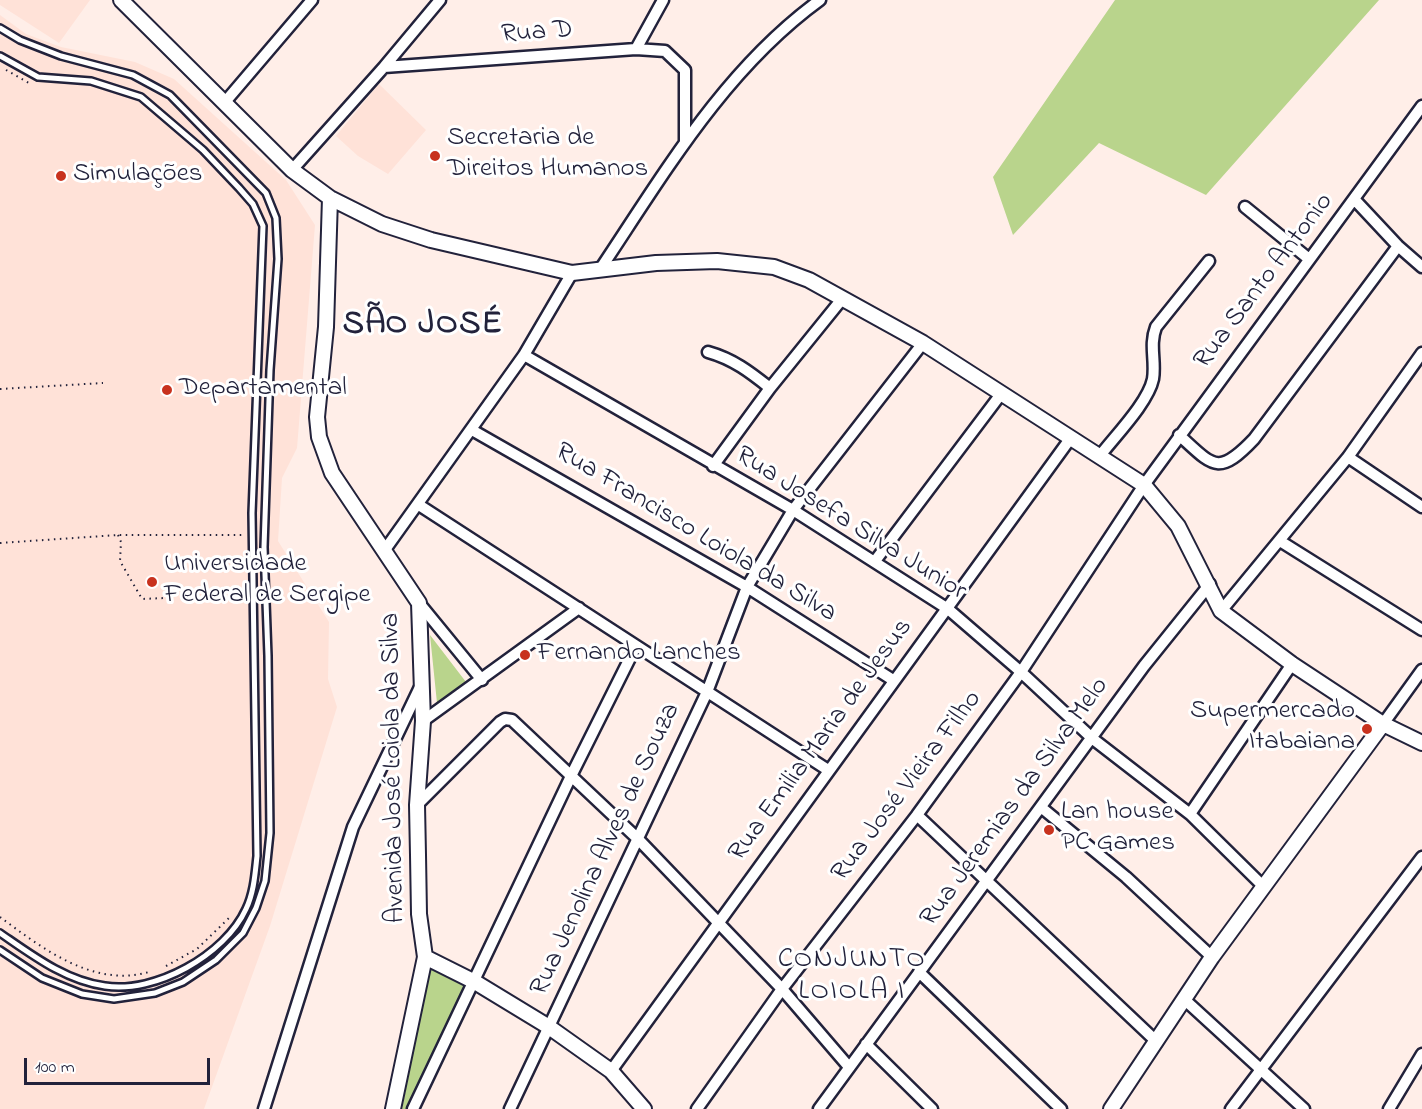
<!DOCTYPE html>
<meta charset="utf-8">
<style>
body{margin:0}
#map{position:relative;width:1422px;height:1109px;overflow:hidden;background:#ffeee8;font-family:"Indie Flower",sans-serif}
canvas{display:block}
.scale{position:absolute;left:24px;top:1058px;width:186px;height:27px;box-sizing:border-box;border:3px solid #22223b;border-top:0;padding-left:8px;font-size:18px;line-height:21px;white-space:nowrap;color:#22223b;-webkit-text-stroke:4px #fff;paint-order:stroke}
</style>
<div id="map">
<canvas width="1422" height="1109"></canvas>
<div class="scale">100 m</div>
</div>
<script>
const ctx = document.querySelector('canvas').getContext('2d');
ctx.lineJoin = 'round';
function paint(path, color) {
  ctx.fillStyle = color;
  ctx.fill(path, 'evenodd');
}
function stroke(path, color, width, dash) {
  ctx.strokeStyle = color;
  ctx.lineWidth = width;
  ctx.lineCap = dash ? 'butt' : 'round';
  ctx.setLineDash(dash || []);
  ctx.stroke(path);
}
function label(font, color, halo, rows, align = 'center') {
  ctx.font = font + ' "Indie Flower",sans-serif';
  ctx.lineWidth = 6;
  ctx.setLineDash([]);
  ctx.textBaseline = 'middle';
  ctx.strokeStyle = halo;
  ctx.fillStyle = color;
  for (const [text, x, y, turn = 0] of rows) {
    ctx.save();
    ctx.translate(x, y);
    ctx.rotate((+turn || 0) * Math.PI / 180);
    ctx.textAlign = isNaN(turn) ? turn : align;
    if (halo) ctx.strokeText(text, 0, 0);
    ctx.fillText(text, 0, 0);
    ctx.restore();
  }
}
paint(new Path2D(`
 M0,0H90L59,43L0,5Z
 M0,15L26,34L61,47L135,62L174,79L286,180L315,225L297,448L282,478L278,541L329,622L328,679L337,707L270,926L204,1109H0Z
 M379,84L426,130L388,174L358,156L336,136Z`), '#ffe2d8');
paint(new Path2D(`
 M1115,0H1379L1206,195L1099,143L1013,235L993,177Z
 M430,635L466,682L437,703Z
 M430,968L466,983L408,1109H402Z`), '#b9d48c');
const service = new Path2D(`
 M0,28L20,40L61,56L133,75L170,95L266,193L276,218L278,259L270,370L264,547L268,656L270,833L265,881L256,908L243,933L216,960L183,982L155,993L114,999L82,994L42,978L0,950
 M0,56L38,77L91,81L141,97L203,150L239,188L253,204L263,226L252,513L257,856C255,874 254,892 246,909C225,955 155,994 105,986C66,981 32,955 0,933`);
const minor = new Path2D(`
 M636,49L665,51L685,70V143
 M384,67L636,49L663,0
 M225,102L312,0
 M292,170L384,67L440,0
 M1354,199L1398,246L1422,267
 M1245,207L1309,259
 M601,268C665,172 725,69 820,0
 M708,352C733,359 750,372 770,388
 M524,355L793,510L948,609L1021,672L1093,739L1190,814L1263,886
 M472,430L747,587L893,680
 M1179,435C1213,466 1218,477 1254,439L1398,246
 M1099,457C1114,437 1148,403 1153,379C1156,361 1149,345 1156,327L1209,261
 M1348,457L1422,507
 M713,466L770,388L842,299
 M419,505L828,770
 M1280,541L1422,630
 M384,551L524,355L572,273
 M875,561L1001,394
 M419,603L482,680
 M1221,611L1348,457L1422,353
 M423,721L579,608
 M1383,724L1422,670
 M417,805L500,722L505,719L512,720L638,839L782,989L849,1067
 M1042,808L1126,877L1212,957
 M1190,814L1292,664
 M917,815L1157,1042
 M919,972L1061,1109
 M1185,1000L1304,1109
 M866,1044L932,1109
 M611,1071L1070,439
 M264,1109L353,827L421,685
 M413,1109L572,774L636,646
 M510,1109L707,692L747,587L793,510L923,343
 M697,1109L782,989L917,815L1021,672L1144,485L1422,106
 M819,1109L1144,666L1210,584
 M1231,1109L1422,857
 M1389,1109L1422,1054`);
const tertiary = new Path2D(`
 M121,0L292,170L330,198L382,224L431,240L572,273L656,263L717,261L774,267L809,280L923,343L1144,485L1178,526L1221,611L1292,664L1383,724L1422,743
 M330,198L326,327L317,417L319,437L332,473L419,603L423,721L417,805L418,855L419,914L425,957L393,1109
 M425,957L475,982L549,1027L611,1071L644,1109
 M1111,1109L1212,957L1383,724`);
stroke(service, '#22223b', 10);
stroke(minor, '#22223b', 15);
stroke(tertiary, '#22223b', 18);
stroke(new Path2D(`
 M6,70L29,83
 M0,389L103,383
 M118,535L121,542L120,561L142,599L165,598
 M0,543L118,535H243
 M0,917C42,948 93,988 149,972
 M166,966L197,949L230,917`), '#22223b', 2, [1.5, 4.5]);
stroke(service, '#fff', 5);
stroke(minor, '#fff', 10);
stroke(tertiary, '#fff', 14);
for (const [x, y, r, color] of [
 [435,156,6,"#c8321e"],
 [61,176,6,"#c8321e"],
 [167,390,6,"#c8321e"],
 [152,582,6,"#c8321e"],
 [525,655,6,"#c8321e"],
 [1367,729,6,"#c8321e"],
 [1049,830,6,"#c8321e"]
]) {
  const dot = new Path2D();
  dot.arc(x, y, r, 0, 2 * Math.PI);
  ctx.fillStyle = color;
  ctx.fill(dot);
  stroke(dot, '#fff', 2);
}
label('27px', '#22223b', '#fff', [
 ["Rua D",537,34,-4],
 ["Rua Santo Antonio",1265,282,-53],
 ["Rua Josefa Silva Junior",850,525,32],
 ["Rua Francisco Loiola da Silva",695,534,31],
 ["Rua Emilia Maria de Jesus",822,741,-54],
 ["Avenida José Loiola da Silva",395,768,-91],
 ["Rua José Vieira Filho",908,787,-53],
 ["Rua Jeremias da Silva Melo",1016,803,-54],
 ["Rua Jenolina Alves de Souza",607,850,-65]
]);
label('27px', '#22223b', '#fff', [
 ["Secretaria de",447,140],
 ["Direitos Humanos",447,171],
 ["Simulações",73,176],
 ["Departamental",179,390],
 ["Universidade",164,566],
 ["Federal de Sergipe",164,597],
 ["Fernando Lanches",537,655],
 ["Supermercado",1355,713,"right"],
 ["Itabaiana",1355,744,"right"],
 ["Lan house",1061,814],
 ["PC Games",1061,845]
], 'left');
ctx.letterSpacing = '1.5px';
label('28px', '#22223b', '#fff', [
 ["CONJUNTO",852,961],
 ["LOIOLA I",852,993]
]);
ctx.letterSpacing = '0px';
ctx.letterSpacing = '1.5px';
label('bold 33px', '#22223b', '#fff', [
 ["SÃO JOSÉ",423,327]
]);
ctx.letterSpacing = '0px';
</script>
